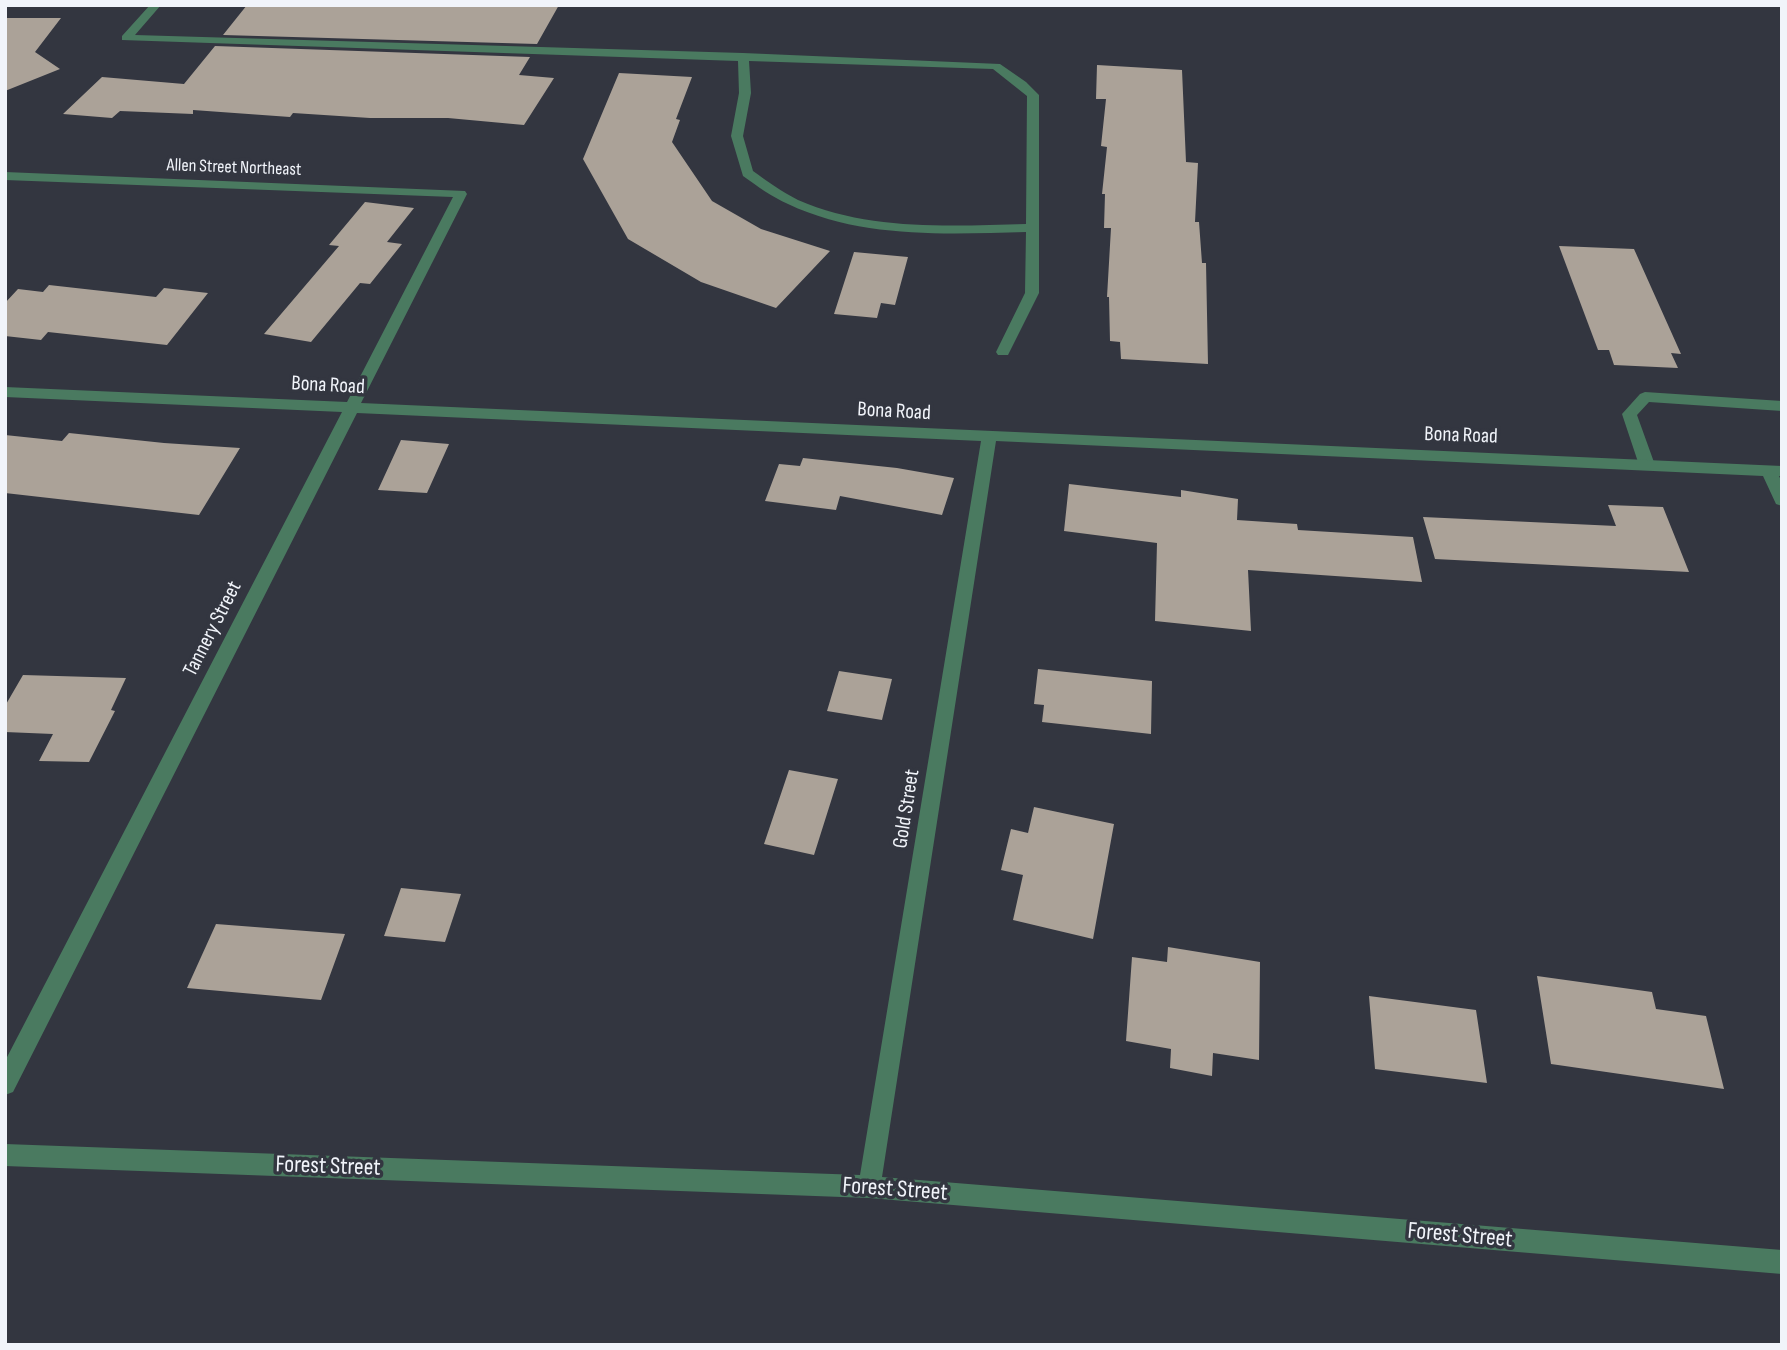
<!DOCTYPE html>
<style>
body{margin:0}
#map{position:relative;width:1787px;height:1350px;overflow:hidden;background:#333640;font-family:"Sofia Sans Condensed",sans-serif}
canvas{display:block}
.frame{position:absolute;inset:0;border:7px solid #f1f4fa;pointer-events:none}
</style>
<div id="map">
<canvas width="1787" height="1350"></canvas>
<div class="frame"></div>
</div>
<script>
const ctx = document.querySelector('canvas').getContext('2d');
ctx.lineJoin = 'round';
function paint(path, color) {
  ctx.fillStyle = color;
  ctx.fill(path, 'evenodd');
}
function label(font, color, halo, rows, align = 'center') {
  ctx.font = font + ' "Sofia Sans Condensed",sans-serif';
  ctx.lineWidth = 7;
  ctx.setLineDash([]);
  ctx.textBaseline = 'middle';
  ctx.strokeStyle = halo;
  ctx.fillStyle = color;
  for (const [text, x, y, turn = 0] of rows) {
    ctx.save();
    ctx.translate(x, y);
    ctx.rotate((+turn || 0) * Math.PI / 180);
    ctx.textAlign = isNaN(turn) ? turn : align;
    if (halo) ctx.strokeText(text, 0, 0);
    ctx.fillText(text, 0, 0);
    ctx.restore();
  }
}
paint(new Path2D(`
 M247,5H559L537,44L223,35Z
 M5,18H61L35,52L60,69L5,91Z
 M215,46L530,57L519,75L554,78L524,125L448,118H370L293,113L290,117L193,110V114L120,111L112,118L63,114L102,77L184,84Z
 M1097,65L1182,70L1186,162L1198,163L1195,222H1199L1202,263H1206L1208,364L1121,359L1120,342L1110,341L1109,297H1107L1111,228H1104L1105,194H1102L1107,147L1101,146L1106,99H1096Z
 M619,73L692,77L676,119L680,120L672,142L712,201L761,229L830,251L776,308L701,282L628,239L583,159Z
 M365,202L414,208L387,242L402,244L370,284L360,283L311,342L264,334L339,246L329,245Z
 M1559,246L1634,249L1681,354L1671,353L1678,368L1614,365L1609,350H1598Z
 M854,252L908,257L895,305L881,303L877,318L834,314Z
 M49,285L156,297L164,288L208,293L167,345L48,332L41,340L5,336V303L18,289L43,292Z
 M69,433L164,443L240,448L199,515L5,493V435L62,441Z
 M401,440L449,444L427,493L378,490Z
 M803,458L897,468L954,478L942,515L840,496L836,510L765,501L779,464L800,466Z
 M1069,484L1181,497V490L1238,499L1237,520L1297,524L1298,530L1413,537L1422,582L1248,570L1251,631L1155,621L1157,543L1064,531Z
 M1608,505L1663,507L1689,572L1435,559L1423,517L1616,526Z
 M1038,669L1152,681L1151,734L1042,722L1044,705L1034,704Z
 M839,671L892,679L882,720L827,711Z
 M23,675L126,678L111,710L115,711L89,762L39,761L53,734L5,732V706Z
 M789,770L838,779L814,855L764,844Z
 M1034,807L1114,824L1093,939L1013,920L1023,875L1001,870L1011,829L1028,833Z
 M401,888L461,894L445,942L384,936Z
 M216,924L345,934L321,1000L187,988Z
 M1168,947L1260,962L1259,1060L1213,1053L1212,1076L1170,1068L1171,1049L1126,1041L1132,957L1167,962Z
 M1537,976L1652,992L1656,1009L1706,1016L1724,1089L1551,1064Z
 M1369,996L1476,1010L1487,1083L1375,1069Z`), '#aba298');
paint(new Path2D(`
 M1645,392L1782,401V411L1649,402L1637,415L1655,465L1647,470L1639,465L1622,414L1640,394Z`), '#4a7a60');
paint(new Path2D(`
 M150,5H161L135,35L743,53L1000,64L1026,82L1039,95V293L1008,355H998L996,352L1025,293L1026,232C947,234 862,239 788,204C772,197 757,186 743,176L731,136L739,93L738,61L122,40V36ZM749,61L993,69L1027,96L1026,224C950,226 869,231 798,200C782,192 767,181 753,171L743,136L751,93Z
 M5,172L465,191L467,194L361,403L1782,466V476H1779L1782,482V506L1776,504L1763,476L996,441L882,1177L1782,1250V1274L869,1198L5,1166V1144L860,1175L981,441L357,413L13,1092L5,1095V1061L342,412L5,397V387L347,402L453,197L5,180Z`), '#4a7a60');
label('18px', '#f1f4fa', '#333640', [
 ["Allen Street Northeast",234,168,2]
]);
label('21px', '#f1f4fa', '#333640', [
 ["Bona Road",328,386,3],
 ["Bona Road",894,412,3],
 ["Bona Road",1461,436,2],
 ["Tannery Street",213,629,-63],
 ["Gold Street",907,809,-81]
]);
label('24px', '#f1f4fa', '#333640', [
 ["Forest Street",328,1167,2],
 ["Forest Street",895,1190,4],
 ["Forest Street",1460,1236,5]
]);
</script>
